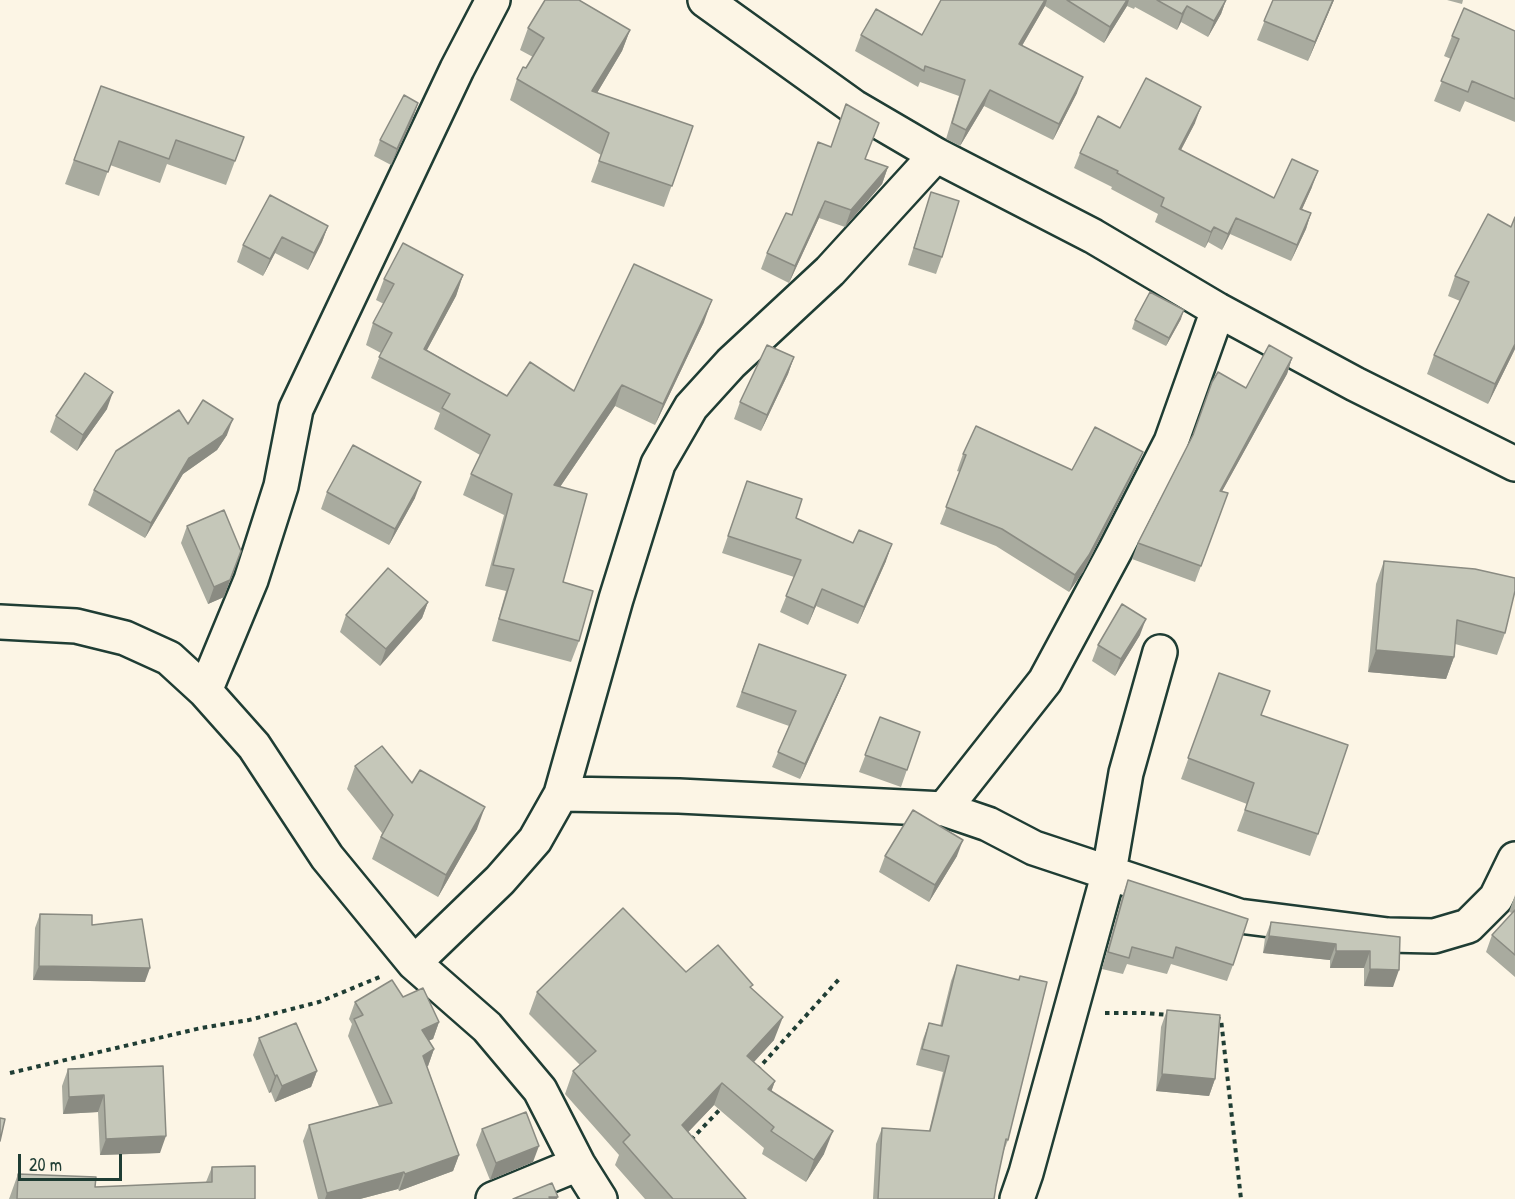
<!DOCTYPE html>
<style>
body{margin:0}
#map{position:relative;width:1515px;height:1199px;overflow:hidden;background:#fcf5e5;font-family:"Patrick Hand",sans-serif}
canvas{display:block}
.scale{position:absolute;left:18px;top:1154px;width:104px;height:27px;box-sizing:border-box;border:3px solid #1f3d34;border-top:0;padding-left:8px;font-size:18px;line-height:21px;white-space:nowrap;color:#1f3d34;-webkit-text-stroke:4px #fcf5e5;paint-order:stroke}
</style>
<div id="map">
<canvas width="1515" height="1199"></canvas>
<div class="scale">20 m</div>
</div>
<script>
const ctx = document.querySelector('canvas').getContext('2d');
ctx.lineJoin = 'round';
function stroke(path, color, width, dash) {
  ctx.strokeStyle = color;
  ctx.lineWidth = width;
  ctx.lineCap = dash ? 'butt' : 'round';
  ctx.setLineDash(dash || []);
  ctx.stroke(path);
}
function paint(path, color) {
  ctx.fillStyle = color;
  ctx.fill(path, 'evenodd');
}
const street = new Path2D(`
 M705,0L854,107L936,155L1093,236L1218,310L1355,384L1515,464
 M0,622L76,626L125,638L169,658L205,691L254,746L327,857L414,963L487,1027L540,1090L578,1164L600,1199
 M205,691L251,580L281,486L296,409L457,69L493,0
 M561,794L679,796L944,809L988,824L1034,848L1239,916L1388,935L1434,936L1468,926L1496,898L1515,859
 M944,809L1045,681L1116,549L1171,442L1218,310
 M414,963L500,880L535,840L561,794L616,599L658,464L691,407L731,363L830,271L936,155
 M493,1199L578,1164
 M1017,1199L1026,1173L1109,872L1126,773L1160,652`);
stroke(street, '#1f3d34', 38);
stroke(new Path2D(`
 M1105,1013H1145L1169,1015
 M1216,1018L1221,1019L1241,1199
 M757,1070L840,978
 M10,1073L201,1028L249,1020L319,1002L382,976
 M691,1140L723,1106`), '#1f3d34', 4, [4.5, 4.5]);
stroke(street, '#fcf5e5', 33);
paint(new Path2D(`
 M941,0H1226L1221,14L1208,37L1181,22L1177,30L1135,7L1134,9L1127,6L1104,43L1045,6L1022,46L1077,93L1053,140L984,106L960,146L946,139L959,96L920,82L918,87L855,51L861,35H922Z
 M1273,0H1334L1308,61L1257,40Z
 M1447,0H1463L1462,4Z
 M528,28L630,30L622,51L597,93L693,126L664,207L591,182L601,155L510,100L517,79L526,68L533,57L520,50Z
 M1515,31V122L1465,101L1460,112L1434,101L1451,59L1444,56L1452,36Z
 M101,86L244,137L226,185L167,164L160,183L110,165L99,196L65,184Z
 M418,103L412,120L391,165L374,156L380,140Z
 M1195,123L1181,150L1274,198L1312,187L1302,209L1311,213L1306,229L1291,261L1230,234L1222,250L1208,242L1205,248L1155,222L1158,214L1111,189L1112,187L1074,168L1080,153L1120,128Z
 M865,159L888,167L882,184L845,227L819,218L789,283L761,269L767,253L792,215Z
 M931,192L942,257L936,274L908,265Z
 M328,226L322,242L308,270L275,253L263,276L237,262L243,245Z
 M1511,227L1515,349L1488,404L1427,374L1434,355L1460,301L1448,296L1455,276Z
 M463,275L456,296L427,350L507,396L574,391L704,322L655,425L615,406L560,487L563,582L579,641L571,662L492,641L506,591L485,586L504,515L463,495L471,474L480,455L434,429L440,413L371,378L381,353L366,345L373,323L384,304L376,300L384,279Z
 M1181,319L1166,346L1132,329L1135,320Z
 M794,357L788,374L761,431L734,419L740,402Z
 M1292,358L1287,374L1222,491L1228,493L1195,582L1132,559L1138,543L1246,388Z
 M107,409L77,451L50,432L56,416Z
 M188,424L227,435L217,450L183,474L145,538L88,505L94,490Z
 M963,454L1072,470L1136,468L1083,572L1069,592L996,546L940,524L960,472L957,471Z
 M747,481L796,518L853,543L886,561L858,624L816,606L808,625L780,612L794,577L722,553Z
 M327,492L415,498L389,545L321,509Z
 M187,526L224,597L208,604L181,543Z
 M1384,561L1505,633L1497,655L1455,644L1454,657L1446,679L1368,672L1376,584Z
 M428,602L422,618L380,666L340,632L346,615Z
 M1140,635L1115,676L1092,661L1098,645Z
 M759,644L846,675L840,690L800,779L772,767L789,726L736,707Z
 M1219,673L1261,715L1318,834L1310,856L1237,831L1247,804L1181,779Z
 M880,717L920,732L901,787L859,772Z
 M355,766L412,783L477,829L438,897L372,859L382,833L347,789Z
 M885,856H957L929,902L879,872Z
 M1128,880L1233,965L1227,981L1171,964L1167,974L1127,964L1123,974L1102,969L1122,897Z
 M1515,895V977L1486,952L1492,935L1512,913L1509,912Z
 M40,914L92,925L145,982L33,980L35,928Z
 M1271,922L1400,937L1393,987L1364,986V968H1330V960L1263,953L1265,938Z
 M957,965L1018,980L1020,976L1008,1140L1003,1153L996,1186L994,1199H873L876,1144L882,1128L929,1131L943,1072L916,1065L923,1039L929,1023L940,1026L951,981Z
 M686,972L751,988L774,1040L754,1062L775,1081L771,1091L824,1154L806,1182L762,1154L764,1148L714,1105L688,1132L746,1199H645L615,1165L619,1155L565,1094L573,1071L580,1065L529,1014L537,992Z
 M403,997L439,1022L433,1039L429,1040L434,1049L428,1066H427L459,1155L453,1171L399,1191L398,1189L360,1199H318L303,1141L309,1125L379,1106L348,1036L352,1024L349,1019L355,1002Z
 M1167,1010L1215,1079L1209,1096L1156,1091L1161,1027Z
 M259,1038L317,1071L311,1087L275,1102L271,1092L269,1093L253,1055Z
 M163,1066L160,1153L100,1155L98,1112L63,1114L62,1086L68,1069Z
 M482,1129L533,1162L490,1180L476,1145Z
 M212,1167L255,1199H9L18,1174L95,1187L206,1182Z`), '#a9ab9f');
paint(new Path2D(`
 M1045,0H1047L1045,6L1013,61L1019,44Z
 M1127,0H1129L1127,6L1104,43L1110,27Z
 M1226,0L1221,14L1208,37L1214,21Z
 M1333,0H1334L1308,61L1315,42Z
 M1187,6L1181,22L1177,30L1182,14Z
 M630,30L622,51L585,113L592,91Z
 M1083,77L1077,93L1053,140L1059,124Z
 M990,90L984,106L960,146L966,130Z
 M418,103L412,120L391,165L397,149Z
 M1201,107L1195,123L1173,165L1179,149Z
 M888,167L882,184L845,227L851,210Z
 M1318,171L1312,187L1295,225L1300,209Z
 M825,201L819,218L789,283L795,266Z
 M1311,213L1306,229L1291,261L1297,245Z
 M1236,218L1230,234L1222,250L1228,234Z
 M328,226L322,242L308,270L314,253Z
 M1214,227L1208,242L1205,248L1211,232Z
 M282,237L275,253L263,276L270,259Z
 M463,275L456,296L416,370L424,349Z
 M712,300L704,322L655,425L663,404Z
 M1184,310L1181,319L1166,346L1169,338Z
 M1515,344V349L1488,404L1495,384Z
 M794,357L788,374L761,431L767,415Z
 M1292,358L1287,374L1214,506L1220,491Z
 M622,385L615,406L547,506L554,485Z
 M113,392L107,409L77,451L83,435Z
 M233,419L227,435L217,450L183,474L145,538L151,523L189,458Z
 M1143,452L1136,468L1083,572L1069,592L1075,575Z
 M421,482L415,498L389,545L395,529Z
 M892,544L886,561L858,624L864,607Z
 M241,551L224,597L208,604L214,587Z
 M822,589L816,606L808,625L814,608Z
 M428,602L422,618L380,666L386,649Z
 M1146,619L1140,635L1115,676L1121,659Z
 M1376,650L1454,657L1446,679L1368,672Z
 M846,675L840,690L800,779L805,764Z
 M485,807L477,829L438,897L446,875Z
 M963,840L957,856L929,902L935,885Z
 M1269,936L1336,944L1330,960L1263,953Z
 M1336,951H1370L1364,968H1330Z
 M39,966L150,968L145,982L33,980Z
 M1370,969L1399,970L1393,987L1364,986Z
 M783,1017L774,1040L739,1078L747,1056Z
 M439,1022L433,1039L416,1046L422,1030Z
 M434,1049L428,1066L417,1072L423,1056Z
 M317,1071L311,1087L275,1102L282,1086Z
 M1162,1074L1215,1079L1209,1096L1156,1091Z
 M277,1075L271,1092L269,1093L275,1076Z
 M775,1081L767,1104L768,1089Z
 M722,1083L714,1105L674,1147L682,1125Z
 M104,1095L98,1112L63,1114L69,1097Z
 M833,1131L824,1154L806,1182L814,1160Z
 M166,1136L160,1153L100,1155L106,1139Z
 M539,1146L533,1162L490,1180L496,1163Z
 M459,1155L453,1171L399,1191L405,1174Z
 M404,1172L398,1189L360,1199H325L327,1193Z
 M549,1197H558L557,1199H548Z`), '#8a8b82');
const building = new Path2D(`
 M545,0H579L630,30L592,91L693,126L672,186L599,161L609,133L517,79L523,67L526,68L544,38L528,28Z
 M941,0H1045L1019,44L1083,77L1059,124L990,90L966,130L952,123L965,80L925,66L924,71L861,35L876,9L922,35Z
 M1067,0H1127L1110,27Z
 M1157,0H1226L1214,21L1187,6L1182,14Z
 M1273,0H1333L1315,42L1264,21Z
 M1464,8L1515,31V99L1472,81L1468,92L1441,81L1459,39L1452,36Z
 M1146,78L1201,107L1179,149L1274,198L1292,159L1318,171L1300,209L1311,213L1297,245L1236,218L1228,234L1214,227L1211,232L1161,206L1164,198L1117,173L1118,171L1080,153L1098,116L1120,128Z
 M101,86L244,137L235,161L176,140L169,159L119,141L108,172L74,160Z
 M404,95L418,103L397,149L380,140Z
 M846,104L879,123L865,159L888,167L851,210L825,201L795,266L767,253L786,213L792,215L818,142L831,147Z
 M931,192L959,201L942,257L914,248Z
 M270,195L328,226L314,253L282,237L270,259L243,245Z
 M1488,214L1511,227L1515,217V344L1495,384L1434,355L1469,282L1455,276Z
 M403,243L463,275L424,349L507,396L530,362L574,391L634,264L712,300L663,404L622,385L554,485L587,494L563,582L593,591L579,641L499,619L514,569L493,565L512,494L471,474L490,435L442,408L450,394L379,357L392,333L373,323L394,284L384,279Z
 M1150,292L1184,310L1169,338L1135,320Z
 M767,345L794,357L767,415L740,402Z
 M1269,345L1292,358L1220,491L1228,493L1201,566L1138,543L1193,435L1212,382L1218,372L1246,388Z
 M85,373L113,392L83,435L56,416Z
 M203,400L233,419L223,435L189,458L151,523L94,490L116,451L179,410L188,424Z
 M976,426L1072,470L1095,427L1143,452L1089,555L1075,575L1002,529L946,507L966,455L963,454Z
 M353,445L421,482L395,529L327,492Z
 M747,481L802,499L796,518L853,543L859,530L892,544L864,607L822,589L814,608L786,596L801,560L728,536Z
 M224,510L241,551L230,580L214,587L187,526Z
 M1384,561L1475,569L1515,578V591L1505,633L1457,620L1454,657L1376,650Z
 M388,568L428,602L386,649L346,615Z
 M1122,604L1146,619L1121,659L1098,645Z
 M759,644L846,675L805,764L778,752L796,711L742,692Z
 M1219,673L1270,691L1261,715L1348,745L1318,834L1245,810L1254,783L1188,758Z
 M880,717L920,732L907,770L865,755Z
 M382,746L412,783L420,770L485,807L446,875L381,837L393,815L355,766Z
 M913,810L963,840L935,885L885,856Z
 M1128,880L1248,919L1233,965L1176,947L1173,958L1132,947L1129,958L1108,952Z
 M623,908L686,972L718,945L753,985L750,987L783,1017L747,1056L775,1081L768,1089L833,1131L814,1160L771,1131L774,1127L722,1083L682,1125L746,1199H673L623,1142L630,1135L573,1071L596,1051L537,992Z
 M1515,910V955L1492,935Z
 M40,914L92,915V925L142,919L150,968L39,966Z
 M1271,922L1400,937L1399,970L1370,969V951H1336V944L1269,936Z
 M957,965L1019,980L1020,976L1047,982L1008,1140L1006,1139L996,1186L994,1199H878L882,1128L930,1131L949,1056L922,1049L929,1023L942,1026Z
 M392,980L403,997L423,988L439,1022L422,1030L434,1049L423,1056L459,1155L405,1174L404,1172L327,1193L309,1125L392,1103L354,1019L363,1015L355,1002Z
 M1167,1010L1220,1015L1215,1079L1162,1074Z
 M296,1023L317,1071L282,1086L277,1075L275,1076L259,1038Z
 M163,1066L166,1136L106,1139L104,1095L69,1097L68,1069Z
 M526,1112L539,1146L496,1163L482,1129Z
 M0,1118L5,1119L0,1141Z
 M255,1166V1199H17L18,1174L96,1177L95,1187L212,1182V1167Z
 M552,1183L558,1197H549L550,1199H513Z`);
paint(building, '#c5c7b9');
stroke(building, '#8a8b82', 1.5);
</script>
